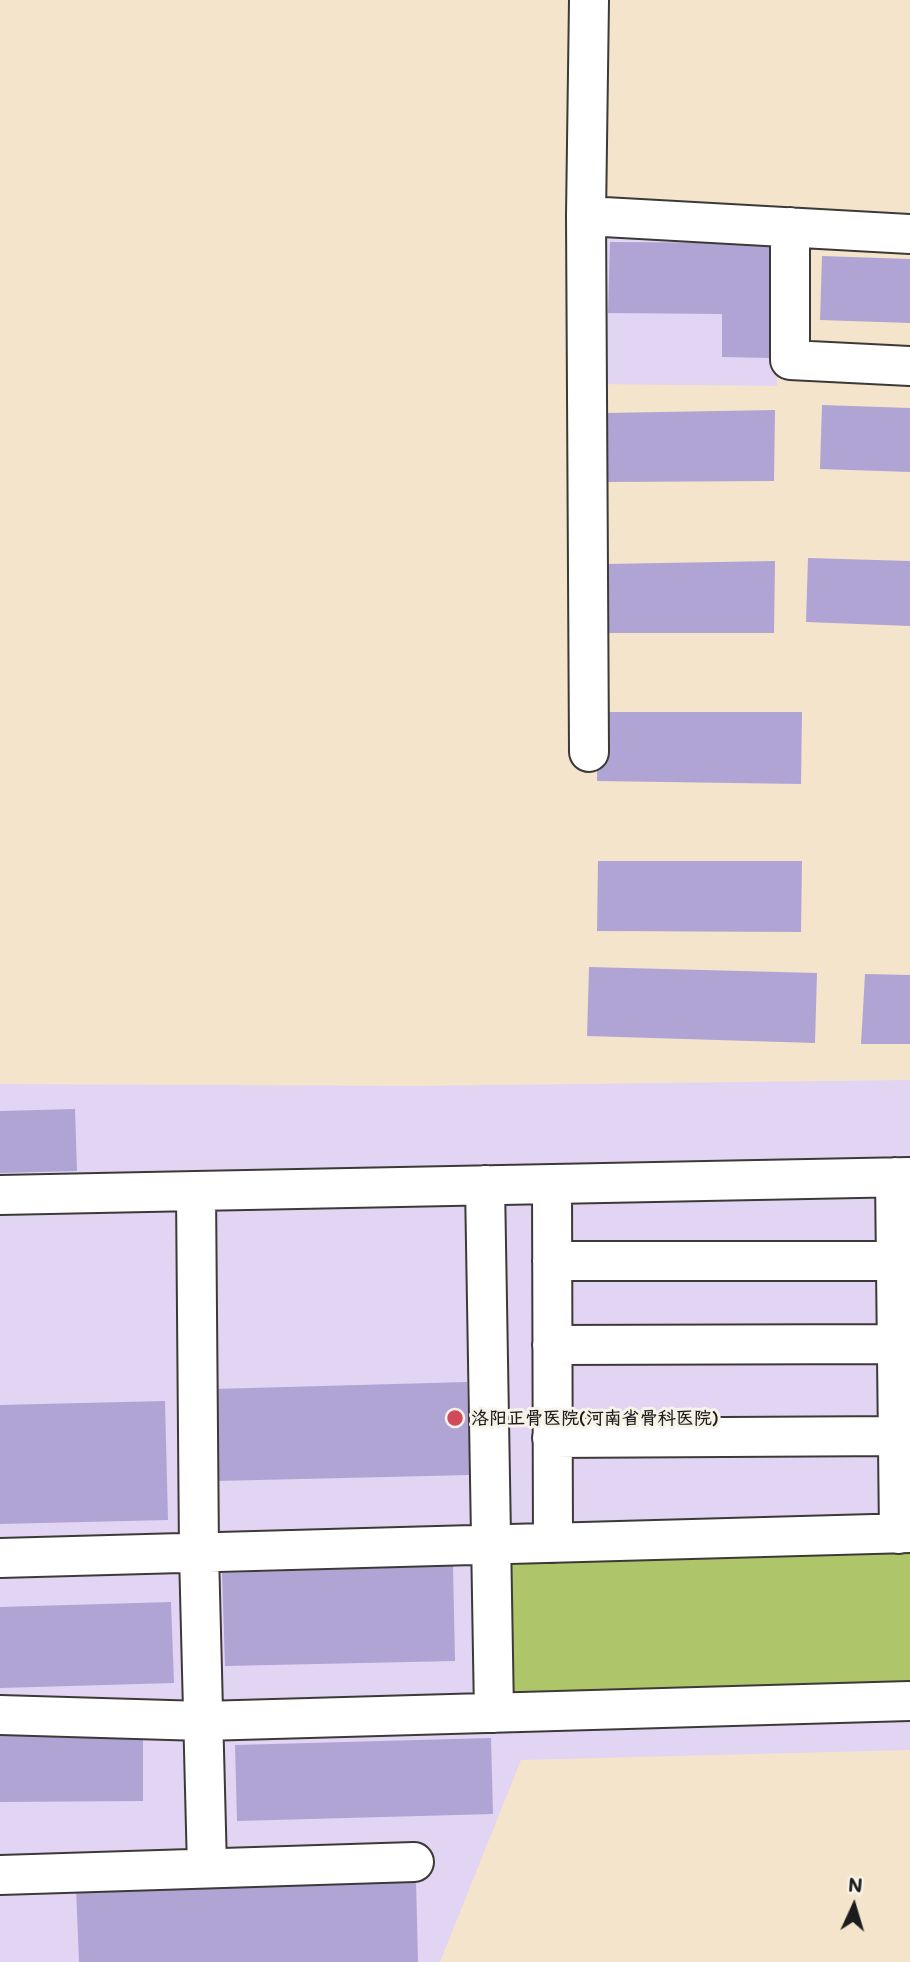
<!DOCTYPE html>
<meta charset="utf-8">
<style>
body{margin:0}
#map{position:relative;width:910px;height:1962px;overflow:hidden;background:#f4e4cc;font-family:Mali,sans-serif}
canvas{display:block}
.north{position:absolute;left:819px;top:1871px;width:70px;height:70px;-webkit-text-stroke:5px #f7f3e8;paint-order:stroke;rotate:4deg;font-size:19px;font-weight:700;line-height:28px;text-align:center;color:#1c1c1c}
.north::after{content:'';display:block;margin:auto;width:24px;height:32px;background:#1c1c1c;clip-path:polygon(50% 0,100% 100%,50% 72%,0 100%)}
</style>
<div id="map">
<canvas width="910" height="1962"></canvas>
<div class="north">N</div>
</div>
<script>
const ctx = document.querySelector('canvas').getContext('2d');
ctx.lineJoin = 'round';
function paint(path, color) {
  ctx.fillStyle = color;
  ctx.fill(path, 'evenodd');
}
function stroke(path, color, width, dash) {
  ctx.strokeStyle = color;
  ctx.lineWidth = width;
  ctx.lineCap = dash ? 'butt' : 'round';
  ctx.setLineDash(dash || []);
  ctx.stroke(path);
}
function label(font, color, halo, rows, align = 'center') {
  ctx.font = font + ' Mali,"LXGW WenKai TC",sans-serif';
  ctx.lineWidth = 6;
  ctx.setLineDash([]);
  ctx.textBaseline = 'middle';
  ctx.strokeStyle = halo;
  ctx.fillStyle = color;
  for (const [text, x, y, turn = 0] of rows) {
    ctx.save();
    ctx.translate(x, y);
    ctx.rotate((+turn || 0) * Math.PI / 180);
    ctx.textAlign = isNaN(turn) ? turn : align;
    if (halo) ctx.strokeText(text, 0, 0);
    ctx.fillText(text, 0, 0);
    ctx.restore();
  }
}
paint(new Path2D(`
 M599,231L776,236L777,386L595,384Z
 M910,1080V1750L521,1760L440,1962H0V1084L416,1086Z`), '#e2d4f3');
paint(new Path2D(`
 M910,1544V1682L513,1702L507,1549Z`), '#afc56a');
paint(new Path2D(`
 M610,242L771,243L770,358L722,357V314L608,313Z
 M822,256L910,259V323L820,320Z
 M822,405L910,408V472L820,469Z
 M775,410L774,481L604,482L605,413Z
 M808,558L910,561V626L806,622Z
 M775,561L774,633H603L605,564Z
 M598,712H802L801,784L597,781Z
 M598,861H802L801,932L597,931Z
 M589,967L817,973L815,1043L587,1036Z
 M865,974L910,975V1044H861Z
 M75,1109L77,1171L0,1173V1111Z
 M467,1382L470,1475L216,1481L214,1389Z
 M165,1401L168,1520L0,1524V1405Z
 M453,1566L455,1661L225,1666L222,1573Z
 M171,1602L174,1683L0,1688V1607Z
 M143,1733V1801L0,1802V1735Z
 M491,1738L493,1814L237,1821L235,1745Z
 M416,1879L418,1962H79L76,1888Z`), '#b0a4d5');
const minor = new Path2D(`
 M589,0L586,216L589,752
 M586,216L910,234
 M790,227V360L910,366
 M895,1177L899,1534
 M552,1184L553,1543
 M485,1185L494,1713
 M196,1191L910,1177
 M0,1195L196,1191L199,1553L207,1868
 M552,1261H896
 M552,1345L897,1344
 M552,1438L898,1436
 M0,1558L910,1533
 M0,1715L203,1721L910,1701
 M0,1875L414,1862`);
stroke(minor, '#3c3a36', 42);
stroke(minor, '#fff', 38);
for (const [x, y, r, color] of [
 [455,1418,9,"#d1495b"]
]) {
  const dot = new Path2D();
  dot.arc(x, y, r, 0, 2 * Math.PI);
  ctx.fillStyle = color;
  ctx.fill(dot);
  stroke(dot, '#f7f3e8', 2.5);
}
label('bold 18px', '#1c1c1c', '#f7f3e8', [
 ["洛阳正骨医院(河南省骨科医院)",471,1418]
], 'left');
</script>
